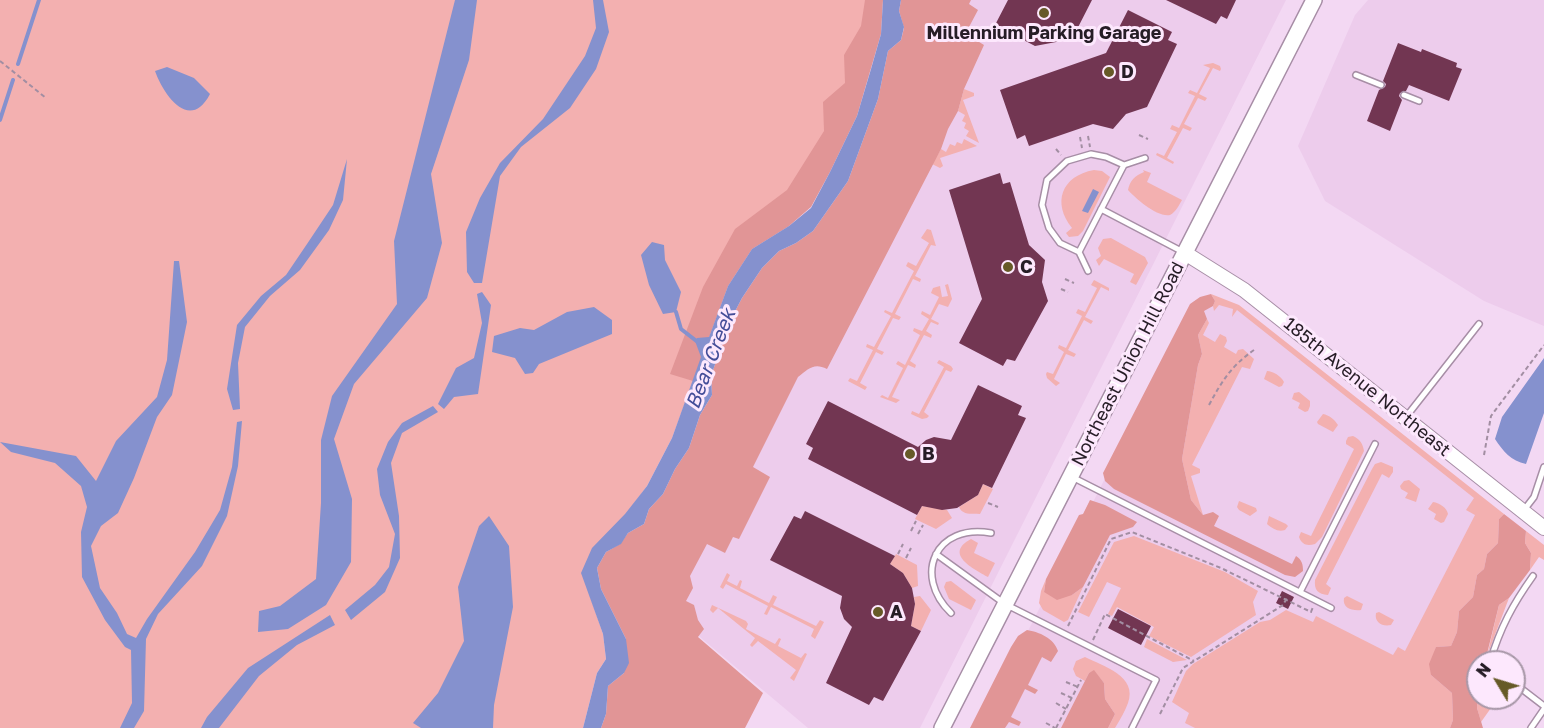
<!DOCTYPE html>
<style>
body{margin:0}
#map{position:relative;width:1544px;height:728px;overflow:hidden;background:#f3d8f3;font-family:"Golos Text",sans-serif}
canvas{display:block}
.north{position:absolute;left:1466px;top:650px;width:60px;height:60px;box-sizing:border-box;background:#fde8fd;border:2px solid #a797a7;border-radius:50%;rotate:308deg;font-size:16px;font-weight:700;line-height:24px;text-align:center;color:#261d26}
.north::after{content:'';display:block;margin:auto;width:21px;height:27px;background:#665a27;clip-path:polygon(50% 0,100% 100%,50% 72%,0 100%)}
</style>
<div id="map">
<canvas width="1544" height="728"></canvas>
<div class="north">N</div>
</div>
<script>
const ctx = document.querySelector('canvas').getContext('2d');
ctx.lineJoin = 'round';
function paint(path, color) {
  ctx.fillStyle = color;
  ctx.fill(path, 'evenodd');
}
function stroke(path, color, width, dash) {
  ctx.strokeStyle = color;
  ctx.lineWidth = width;
  ctx.lineCap = dash ? 'butt' : 'round';
  ctx.setLineDash(dash || []);
  ctx.stroke(path);
}
function label(font, color, halo, rows, align = 'center') {
  ctx.font = font + ' "Golos Text",sans-serif';
  ctx.lineWidth = 6;
  ctx.setLineDash([]);
  ctx.textBaseline = 'middle';
  ctx.strokeStyle = halo;
  ctx.fillStyle = color;
  for (const [text, x, y, turn = 0] of rows) {
    ctx.save();
    ctx.translate(x, y);
    ctx.rotate((+turn || 0) * Math.PI / 180);
    ctx.textAlign = isNaN(turn) ? turn : align;
    if (halo) ctx.strokeText(text, 0, 0);
    ctx.fillText(text, 0, 0);
    ctx.restore();
  }
}
paint(new Path2D(`
 M939,0H1286L920,728H808L669,611Z
 M1368,0H1544V326L1484,301L1325,201L1298,146L1355,15Z
 M1211,297L1234,305L1511,521L1452,728H979L1193,304Z`), '#edccec');
paint(new Path2D(`
 M0,0H883L789,226L752,249L728,286L672,438L647,486L582,573L603,634L606,659L597,673L583,728H0Z
 M1213,63L1220,66L1221,69L1220,71L1213,68L1199,94L1207,98L1205,101L1198,98L1184,124L1192,128L1190,131L1183,128L1167,158L1174,162L1173,164L1156,155L1157,153L1164,156L1177,132L1170,129L1172,125L1179,128L1195,96L1188,93L1190,90L1197,93L1210,68L1203,65Z
 M964,89L974,93V96L963,100L979,143L966,136L969,131L964,128L966,123L962,121L965,115L958,111Z
 M964,139L977,146L940,158L943,166L940,168L932,164L941,149L946,152L950,144L955,146L957,142L962,144Z
 M1094,170L1102,171L1110,177L1083,231L1078,236L1069,237L1066,233L1072,228C1052,203 1061,176 1094,170Z
 M1143,170L1151,173L1147,182L1182,200C1179,205 1176,212 1170,215C1158,218 1135,198 1128,190C1130,180 1135,176 1144,172Z
 M927,229L931,230L936,246L931,245L915,276L921,279L920,282L913,279L895,314L901,317L899,320L893,318L877,349L884,352L882,355L876,352L860,383L867,387L865,390L848,381L850,378L857,381L873,350L866,347L867,344L874,347L891,316L884,312L885,310L892,313L914,271L906,266L908,262L916,266L929,243L921,238Z
 M1111,238L1145,257L1148,263L1136,285L1130,282L1134,274L1104,259L1099,266L1096,260L1101,256L1098,248L1103,239Z
 M1094,280L1109,288V291L1101,287L1085,317L1093,321L1091,324L1084,320L1068,350L1076,354L1074,357L1066,354L1054,379L1060,383L1056,386L1047,378L1046,374L1047,372L1053,374L1064,352L1058,348L1059,345L1066,348L1082,316L1076,313L1078,309L1085,312L1097,288L1091,285Z
 M948,284L952,299L948,307L939,304L931,319L939,323L938,325L931,322L926,331L932,335L931,338L924,335L910,361L916,365L915,368L908,365L892,397L900,400L896,403L880,397L882,395L888,398L903,368L896,364L898,361L905,365L920,335L913,331L914,328L922,331L929,319L921,314L922,311L930,315L939,297L931,293L933,288L940,286L942,297L948,296L945,285Z
 M1211,294L1239,305L1504,514L1499,519L1498,543L1487,554L1484,569L1477,575L1473,597L1459,611L1457,632L1451,646L1436,647L1431,675L1452,693L1453,720L1450,728H1195L1185,723L1189,713L1172,702L1186,671L1193,664L1260,622L1270,620L1286,610L1313,622L1316,616L1393,655L1398,647L1405,651L1475,515L1466,510L1474,498L1237,310L1232,317L1233,309L1219,305L1214,311L1213,306L1215,301Z
 M1207,319L1209,323L1203,335L1215,342L1220,334L1226,337L1227,341L1224,347L1236,354L1238,350L1243,349L1254,359L1250,369L1242,367L1192,465L1200,469V473L1191,476L1203,515L1191,500L1182,459L1198,365L1202,354L1198,335Z
 M939,360L951,366L953,369L951,372L946,370L924,412L929,416L927,418L922,419L911,414L912,411L919,414L944,367L937,363Z
 M1267,371C1273,371 1281,376 1284,382L1282,386L1279,387L1264,379Z
 M1299,392L1310,401V406L1308,411L1305,412L1298,408L1300,403L1292,399L1294,393Z
 M1323,414C1329,415 1335,420 1338,425L1333,432L1318,424L1317,422Z
 M1353,436C1360,439 1363,444 1364,451L1322,537L1315,544C1307,546 1302,545 1299,537L1301,532L1311,536L1354,449L1346,444V441L1348,437Z
 M1381,462L1393,467V472L1389,478L1382,474L1326,584L1331,588L1328,595C1318,594 1314,590 1315,580L1372,469L1375,464Z
 M1409,480L1420,489L1416,502L1405,498L1408,493L1401,489L1400,486L1404,481Z
 M983,484L993,489L980,514C972,513 963,516 959,507L978,495Z
 M1239,501L1256,508L1257,511L1250,516L1239,510L1237,507Z
 M1433,502C1440,503 1447,508 1448,514L1444,522L1441,523L1434,519L1436,514L1428,509Z
 M922,506L947,510L952,518L936,529L915,519Z
 M1269,516L1286,524L1288,526L1285,530C1278,532 1273,529 1267,524Z
 M1526,531L1544,545V560L1539,557L1530,570L1531,553L1525,543Z
 M1134,536L1225,572L1258,591L1253,602L1256,615L1191,657L1149,636L1154,627L1117,607L1112,616L1108,614L1121,588L1107,582L1089,617L1078,612L1114,542Z
 M971,539L978,543L974,553L995,563L988,577C974,569 943,554 971,539Z
 M896,554L917,565L918,586L912,588L903,573L890,564Z
 M727,573L730,575L727,581L737,586L740,580L742,581L740,588L769,603L773,595L777,597L773,605L816,626L820,620L824,622L815,639L811,636L814,629L771,607L767,615L764,614L768,606L726,584L723,589L720,587Z
 M1046,579L1044,592L1072,595L1083,587L1068,620L1064,622L1043,610L1039,603L1041,591Z
 M951,581L976,600L971,610L949,599L944,587L946,582Z
 M920,596L931,610L921,631L911,626L915,604L914,597Z
 M1347,596L1363,604L1361,610C1352,611 1342,608 1344,598Z
 M1509,598L1487,656L1499,605Z
 M712,605L746,621L748,624L746,629L775,644L779,638L781,639L778,646L801,658L805,653L807,654L794,681L790,678L796,670L758,641L752,647L750,645L755,638L718,608L713,613L710,610Z
 M1379,612L1394,620L1391,625C1383,627 1374,623 1376,613Z
 M1147,639L1187,660L1173,662L1144,647Z
 M1085,657C1103,666 1138,676 1128,703C1125,711 1120,720 1115,728H1108L1115,714L1105,699L1104,683L1094,671L1089,673L1085,681L1076,676L1073,669L1076,661Z
 M1478,698H1492L1496,701L1481,722L1477,708Z`), '#f3b0b0');
paint(new Path2D(`
 M865,0H883L881,34L857,116L830,172L811,207L789,226L752,249L728,286L693,381L670,374L703,287L735,229L787,190L824,131L823,102L845,83L844,55L861,26Z
 M901,0H971L969,4L978,10L969,27L971,37L984,45L964,89L958,111L948,129L941,149L827,369C814,362 808,369 798,377L753,467L770,477L739,539L733,537L725,553L707,544L690,576L693,588L686,601L694,605L698,620L704,629L698,637L763,693L745,728H601L606,714L608,686L624,673L626,639L601,589L597,568L606,552L620,544L628,533L644,524L649,509L663,494L675,469L689,448L700,415L712,395L711,376L730,321L742,298L762,268L779,251L796,243L813,231L848,181L878,99L888,51L901,40L904,28L899,11Z
 M1211,294L1215,301L1213,306L1204,311L1207,319L1198,335L1202,354L1198,365L1182,459L1191,500L1203,515L1213,512L1219,516L1214,526L1292,564L1296,556C1302,560 1303,564 1303,571L1295,577L1285,575L1114,489L1105,481L1103,473L1190,304L1200,297Z
 M1090,500L1105,505L1137,522L1133,527L1110,535L1083,587L1072,595L1057,600L1044,592L1046,579L1079,515L1083,514Z
 M1504,514L1526,531L1525,543L1531,553L1530,570L1509,598L1499,605L1485,662H1478V698L1477,708L1483,728H1450L1453,720L1452,693L1431,675L1429,664L1436,647L1451,646L1457,632L1459,611L1473,597L1477,575L1484,569L1487,554L1498,543L1499,519Z
 M1027,630C1039,632 1054,638 1058,651L1051,662L1042,657L1028,685L1038,690L1035,694L1025,689L1011,717L1021,722L1019,726L1009,722L1005,728H970L1011,647L1018,636Z
 M1094,670L1104,683L1105,699L1115,714L1108,728H1061L1089,673Z`), '#e19596');
paint(new Path2D(`
 M455,0H477L469,60L431,174L442,243L427,298L354,384L334,439L352,499L351,562L326,605L288,629L258,632L259,611L280,606L316,579L321,503V440L332,396L397,304L394,241Z
 M593,0H603L609,32L596,69L570,108L521,147L500,176L482,283H474L467,272L466,232L480,198L500,163L543,119L585,56L596,28Z
 M883,0H901L899,11L904,27L901,40L888,51L878,99L848,181L813,231L796,243L779,251L762,268L742,298L730,321L711,376L712,395L700,415L689,448L675,469L663,494L649,509L644,524L628,533L621,544L606,552L597,568L601,589L626,639L629,663L624,673L608,686L606,714L601,728H583L597,673L606,659L603,634L581,573L592,548L625,514L647,486L672,438L701,357L695,341L697,338L709,337L728,286L752,249L789,226L811,208L830,172L857,116L871,69L881,34Z
 M167,67L194,78L210,94C190,132 164,96 155,71Z
 M347,159L343,200L329,230L300,270L270,296L245,327L238,363L240,409L233,410L227,389L237,325L261,296L286,275L307,244L333,205Z
 M1093,189L1099,192L1088,213L1082,211Z
 M652,242L664,245L665,260L681,292L676,312L663,314L649,285L641,255Z
 M174,261H179L187,322L172,395L157,417L134,478L118,513L101,526L91,546L100,588L117,613L127,634L136,638L147,619L195,552L220,510L232,467L237,422L242,421L238,466L227,516L202,566L158,614L146,639L144,711L134,728H120L132,703L131,650L125,647L105,620L82,577L81,532L87,507L81,486L55,463L11,452L0,442L76,456L96,481L116,441L157,397L167,360Z
 M482,292L491,305L478,394L454,397L444,409L438,404L456,368L474,358L482,323L477,294Z
 M594,307L612,320V334L539,364L533,373L525,374L515,358L492,352L494,336L520,328L534,330L567,312Z
 M1544,358V413L1526,464C1511,461 1503,451 1495,439L1502,417Z
 M433,406L438,412L402,433L391,463L399,516L400,558L385,592L351,620L345,610L375,585L389,567L395,534L380,495L377,469L388,442L402,423Z
 M489,516L509,546L513,607L494,705L493,728H421L413,723L438,693L464,641L458,587L479,526Z
 M330,615L335,625L297,645L259,676L219,728H201L207,717L248,668Z`), '#8591ce');
stroke(new Path2D(`
 M18,64L39,0
 M0,120L13,80
 M676,312L681,329L699,343`), '#8591ce', 4);
paint(new Path2D(`
 M1008,0H1092L1072,39L1035,46L995,25Z
 M1166,0H1236L1227,19L1221,16L1216,24Z
 M1128,10L1172,32L1168,40L1177,44L1147,107L1126,114L1113,129L1093,124L1029,146L1025,135L1017,139L1000,90L1106,53Z
 M1398,43L1421,52L1422,49L1457,63L1456,67L1462,69L1449,101L1409,85L1406,91L1400,93L1399,96L1402,100L1390,131L1367,121L1379,90L1385,87L1386,84L1383,81Z
 M1000,173L1003,184L1010,182L1029,245L1045,260L1042,282L1048,301L1015,361L1007,359L1003,366L959,343L982,299L949,190Z
 M978,385L1022,406L1018,415L1026,418L992,488L983,484L978,495L957,508L942,510L922,506L917,515L808,459L813,448L806,444L828,401L918,447L926,440L934,437L951,440Z
 M805,511L895,556L890,564L903,573L912,588L915,604L911,626L921,631L883,701L874,697L869,705L826,683L852,627L844,619L840,608L842,596L770,560L794,516L801,519Z
 M1282,591L1294,597L1288,609L1276,603Z
 M1118,609L1151,626L1141,645L1108,628Z`), '#723652');
const service = new Path2D(`
 M1356,75L1381,85
 M1404,95L1419,101
 M1101,209L1185,253
 M1079,252L1124,165L1145,158
 M1088,271L1079,252L1060,243L1049,228L1042,205L1047,180L1067,161L1091,154L1106,157L1124,165
 M1406,417L1479,324
 M1072,477L1331,608
 M1524,510L1534,497L1544,467
 M936,554L1005,604L1156,680L1132,728
 M1300,592L1375,444
 M951,613C912,575 936,523 991,533
 M1490,662C1500,628 1513,604 1533,576
 M1514,683L1544,706
 M1531,728L1544,709`);
const tertiary = new Path2D(`
 M1185,253L1244,290L1544,528`);
const secondary = new Path2D(`
 M942,728L1314,0`);
stroke(service, '#a78ea6', 8);
stroke(tertiary, '#a78ea6', 16);
stroke(secondary, '#a78ea6', 18);
stroke(new Path2D(`
 M0,61L46,98
 M1139,135L1148,139
 M1088,136L1090,147
 M1080,137L1082,148
 M1056,149L1061,155
 M1065,279L1074,283
 M1061,289L1068,292
 M1209,405C1222,381 1231,366 1254,350
 M1484,455L1491,416L1544,345
 M988,503L998,507
 M911,531L916,521
 M918,534L923,525
 M898,554L903,544
 M906,558L911,548
 M1068,626L1111,539L1132,532L1221,568L1311,612L1313,607
 M1093,640L1105,614L1194,661
 M1066,682L1078,687
 M1061,693L1072,698
 M1056,703L1066,709
 M1160,714L1183,668L1283,605L1288,596
 M1046,723L1055,728
 M1056,728L1081,680`), '#a28ea2', 2, [4.5, 3]);
stroke(service, '#fff', 5);
stroke(tertiary, '#fff', 14);
stroke(secondary, '#fff', 15);
for (const [x, y, r, color] of [
 [1044,13,6,"#665a27"],
 [1109,72,6,"#665a27"],
 [1008,267,6,"#665a27"],
 [910,454,6,"#665a27"],
 [878,612,6,"#665a27"]
]) {
  const dot = new Path2D();
  dot.arc(x, y, r, 0, 2 * Math.PI);
  ctx.fillStyle = color;
  ctx.fill(dot);
  stroke(dot, '#fde8fd', 2);
}
label('bold 18px', '#261d26', '#fde8fd', [
 ["Millennium Parking Garage",1044,33,"center"],
 ["D",1121,72],
 ["C",1020,267],
 ["B",922,454],
 ["A",890,612]
], 'left');
label('18px', '#261d26', '#fde8fd', [
 ["Northeast Union Hill Road",1128,364,-63],
 ["185th Avenue Northeast",1367,387,39]
]);
label('italic 20px', '#434d98', '#fde8fd', [
 ["Bear Creek",711,359,-69]
]);
</script>
